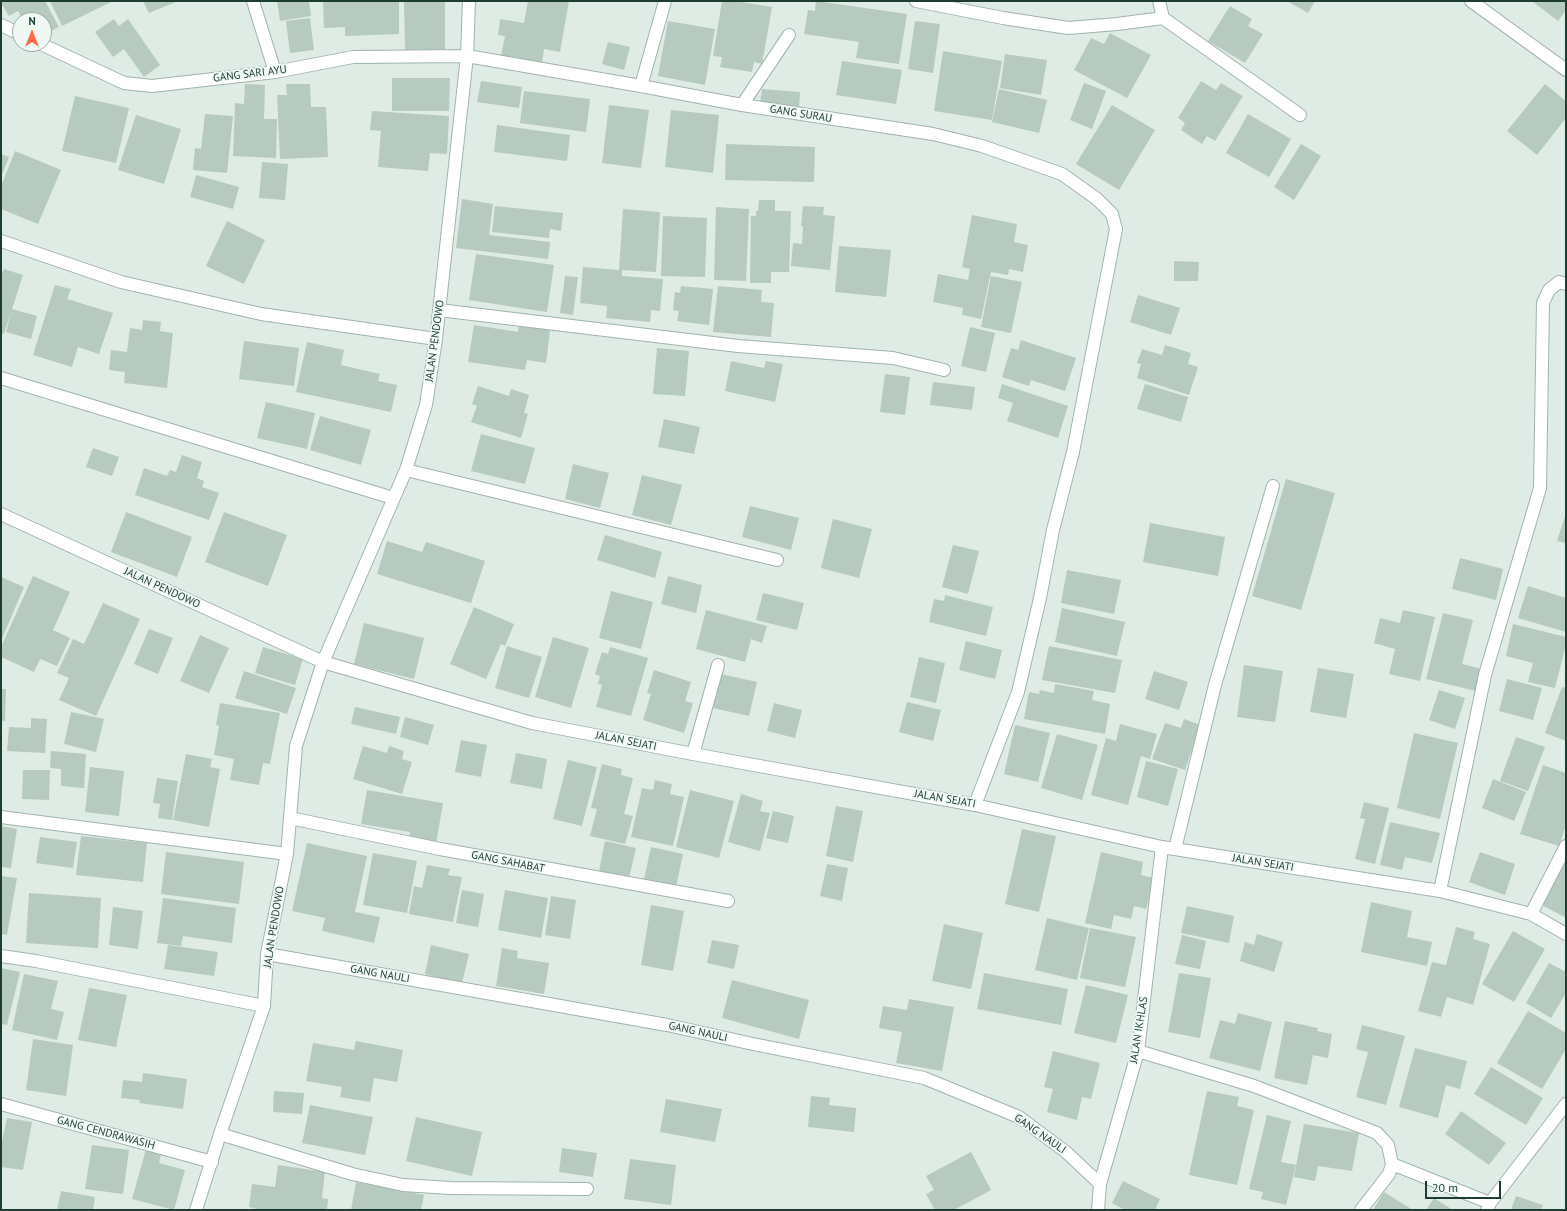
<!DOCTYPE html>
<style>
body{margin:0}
#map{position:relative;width:1567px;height:1211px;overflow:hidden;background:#deece5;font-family:"PT Sans",sans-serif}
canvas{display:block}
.frame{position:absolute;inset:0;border:2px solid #1d3d33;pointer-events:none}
.north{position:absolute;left:12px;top:12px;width:40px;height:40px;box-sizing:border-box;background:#eff8f3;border:1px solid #9bada6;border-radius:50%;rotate:0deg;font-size:11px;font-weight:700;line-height:16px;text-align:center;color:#1d3d33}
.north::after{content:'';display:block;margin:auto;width:14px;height:18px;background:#ff6b49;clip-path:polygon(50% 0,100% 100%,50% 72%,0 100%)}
.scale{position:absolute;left:1425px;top:1181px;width:76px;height:18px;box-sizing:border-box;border:2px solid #1d3d33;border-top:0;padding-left:5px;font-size:12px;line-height:14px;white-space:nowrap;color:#1d3d33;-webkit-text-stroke:3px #eff8f3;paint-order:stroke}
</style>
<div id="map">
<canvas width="1567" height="1211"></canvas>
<div class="frame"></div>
<div class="north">N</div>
<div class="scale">20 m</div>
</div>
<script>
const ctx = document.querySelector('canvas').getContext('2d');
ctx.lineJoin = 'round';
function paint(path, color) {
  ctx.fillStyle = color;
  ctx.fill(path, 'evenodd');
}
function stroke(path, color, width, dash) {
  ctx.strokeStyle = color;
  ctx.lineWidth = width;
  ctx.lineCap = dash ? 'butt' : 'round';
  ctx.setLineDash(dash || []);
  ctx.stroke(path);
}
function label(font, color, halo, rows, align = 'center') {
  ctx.font = font + ' "PT Sans",sans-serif';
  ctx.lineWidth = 3.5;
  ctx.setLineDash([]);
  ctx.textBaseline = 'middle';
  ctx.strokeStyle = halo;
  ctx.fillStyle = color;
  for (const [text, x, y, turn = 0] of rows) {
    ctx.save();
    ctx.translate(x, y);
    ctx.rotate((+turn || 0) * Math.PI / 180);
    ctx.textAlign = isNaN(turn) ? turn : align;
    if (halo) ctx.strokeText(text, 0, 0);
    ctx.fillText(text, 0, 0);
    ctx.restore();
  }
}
paint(new Path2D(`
 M6,1H45L59,27L44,35V20H23L18,11L9,16L1,3Z
 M50,1H113L62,26Z
 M143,1H178L149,13Z
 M277,1H309L311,16L280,21Z
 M323,1H399V34L345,36V27L324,28Z
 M404,1H445V49L405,50Z
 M528,1H569L560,52L544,49L542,63L501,56L505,36L498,35L500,19L524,23Z
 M722,1H735L772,7L762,64L754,62L752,72L720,67L722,57L713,56Z
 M816,1L907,14L899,64L856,58L859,42L804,34L808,10L815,11Z
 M1287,1H1315L1308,13Z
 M1532,1H1566V10L1558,21Z
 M1230,6L1252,19L1248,26L1263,34L1245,63L1208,41Z
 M310,18L314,50L290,53L286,21Z
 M114,19L119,26L128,19L160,65L144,77L124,49L113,57L95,32Z
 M668,21L715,29L705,85L658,76Z
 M915,21L940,24L933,73L908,69Z
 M1110,33L1151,55L1127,98L1074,70L1091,38L1104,44Z
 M608,42L630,47L624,70L602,64Z
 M943,51L1002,61L992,120L934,111Z
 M1005,54L1047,60L1041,95L1000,88Z
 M842,61L902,70L896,104L836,95Z
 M392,78H450L449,111H392Z
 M481,81L522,87L519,108L477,102Z
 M1201,81L1216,90L1221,83L1243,96L1215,141L1207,136L1202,144L1181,130L1185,123L1178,118Z
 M1084,83L1106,91L1092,129L1070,120Z
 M245,84L265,85L264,119H277L276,158L233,156L235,103L244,104Z
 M286,84H310L311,107H326L328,157L280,159L277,95H287Z
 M1545,84L1566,101V118L1537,155L1507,131Z
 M762,89L800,92L799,108L760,104Z
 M999,89L1047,100L1039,133L992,122Z
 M524,91L590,99L586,132L520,123Z
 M75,96L129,108L116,163L62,151Z
 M609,105L649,110L641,168L602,163Z
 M1112,105L1155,130L1119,190L1076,164Z
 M671,110L719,115L713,173L665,167Z
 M372,111L449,116L447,154L430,153L428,171L378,167L381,131L370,130Z
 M205,114L233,116L227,173L193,170L195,148L201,149Z
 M1248,114L1291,139L1269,177L1226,153Z
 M136,115L181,129L164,184L118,170Z
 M497,125L570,135L567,161L494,152Z
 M726,144L815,147L814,182L725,180Z
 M1301,144L1321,156L1294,200L1274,187Z
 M15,151L61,170L38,224L1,209V186Z
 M1,154L9,157L1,177Z
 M262,162L288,164L285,200L259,198Z
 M196,175L239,187L233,209L190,197Z
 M462,199L493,204L489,235L550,242L548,259L456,248Z
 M759,200H775V211H791L789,272H771V283H750L751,216H756V211H758Z
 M495,206L563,213L561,231L550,229L549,238L492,232Z
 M803,206L824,207L823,215L835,216L830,270L791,266L793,243L802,244L803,226H801Z
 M716,207L749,209L746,281L714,280Z
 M623,209L660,212L656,272L622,270V276L663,279L660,311L651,310L650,322L606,318L607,306L580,303L583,267L619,270Z
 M972,215L1017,224L1014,242L1028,245L1023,272L1009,269L1008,275L991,272L981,319L962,315L963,308L933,302L938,274L968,280L970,269L962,267Z
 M663,216L707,218L705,277L661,276Z
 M227,221L265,240L244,284L206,266Z
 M839,246L891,250L886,297L835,292Z
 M476,254L554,265L547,312L469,300Z
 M1174,261L1199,262L1198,281H1174Z
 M4,269L23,275L4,334L1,333V275Z
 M565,276L578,277L573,315L560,313Z
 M991,276L1022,282L1011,333L981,327Z
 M55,285L71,289L67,299L113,313L99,354L78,347L72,367L33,355Z
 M681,286L713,289L709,325L677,321L679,311L673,310L675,292L680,293Z
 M718,286L762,290L761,302L774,303L771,337L713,332Z
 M1138,295L1180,308L1171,335L1130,322Z
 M12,309L37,316L31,339L6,332Z
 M143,320L161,322L160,331L173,333L167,388L124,383L125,372L109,370L111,350L127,352L130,328L142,330Z
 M474,325L518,332L519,326L550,330L546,363L527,360L525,370L468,362Z
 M970,327L995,333L986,372L961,366Z
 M1021,340L1076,358L1065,391L1031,380L1029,386L1002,377L1011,348L1018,350Z
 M244,341L299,348L294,386L239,379Z
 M307,342L344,350L341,365L380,374L378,381L397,385L391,412L296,392Z
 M1165,345L1191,353L1188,364L1198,367L1189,395L1137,378L1141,364L1137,363L1142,349L1162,355Z
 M657,348L689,351L685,396L653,394Z
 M731,361L764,368L766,361L783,364L775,402L725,391Z
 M885,374L910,377L905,415L880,412Z
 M933,382L975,387L972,410L930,405Z
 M1002,384L1068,406L1058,438L1007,421L1013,403L998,398Z
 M1145,384L1188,397L1181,422L1137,409Z
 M478,386L509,396L511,389L529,395L524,413L528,414L521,438L471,422L477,406L472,404Z
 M266,402L315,413L307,449L257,438Z
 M320,416L371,430L361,465L310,450Z
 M664,419L700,427L694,454L658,447Z
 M481,434L535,448L525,484L471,471Z
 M93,448L119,457L112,476L86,467Z
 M182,455L202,462L197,478L204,481L202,487L219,493L209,520L135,495L144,468L167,476L170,470L176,472Z
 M573,464L609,473L600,508L565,499Z
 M642,475L682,485L671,525L632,515Z
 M1286,479L1335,493L1301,610L1252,596Z
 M750,506L799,518L791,550L742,537Z
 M126,512L192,537L177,577L111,552Z
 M224,512L287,535L268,586L205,562Z
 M1566,513V543L1557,541Z
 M833,519L872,529L859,578L821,568Z
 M1150,523L1225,537L1218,576L1143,562Z
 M605,535L662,552L655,578L597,560Z
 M387,541L422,552L426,542L485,561L471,603L377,574Z
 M953,545L979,551L968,594L942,587Z
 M1460,558L1503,569L1496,600L1452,589Z
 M1067,570L1121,580L1114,614L1061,603Z
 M33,576L70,592L53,630L70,638L57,666L40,659L34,672L1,657V647Z
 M668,576L702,585L696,613L661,604Z
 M1,577L24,587L1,641Z
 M1528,586L1566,598V632L1518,618Z
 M611,591L653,602L641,649L599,638Z
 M763,593L804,603L797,630L756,620Z
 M945,595L993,607L986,636L929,622L934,599L944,601Z
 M103,603L140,619L96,716L59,700L69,678L57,673L73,639L84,644Z
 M474,607L514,624L505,646L501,644L486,679L450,664Z
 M1062,608L1125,622L1117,656L1055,642Z
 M706,610L767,626L762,643L751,639L745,662L696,649Z
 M1403,610L1435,617L1420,681L1389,674L1395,649L1374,643L1380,618L1400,623Z
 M1443,613L1473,620L1462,664L1482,669L1476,691L1426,679Z
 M364,623L424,638L414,679L354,664Z
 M1513,624L1566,637V644L1555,688L1528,682L1533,663L1506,656Z
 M149,629L173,638L158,674L134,664Z
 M200,635L229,648L209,693L180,681Z
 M553,637L589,648L571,708L535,697Z
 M966,641L1002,650L995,679L959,670Z
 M507,646L542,657L529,698L495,688Z
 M1049,646L1122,660L1115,693L1042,680Z
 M263,647L303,659L295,685L255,673Z
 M610,647L648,658L631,716L596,707L602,685L598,684L600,676L595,674L602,652L608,654Z
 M919,657L945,663L936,703L910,697Z
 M1244,665L1283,671L1275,722L1237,717Z
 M1318,668L1354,674L1346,718L1310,712Z
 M654,670L691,682L685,701L693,703L684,733L643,720L651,694L647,693Z
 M244,671L296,688L287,714L235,698Z
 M1154,671L1188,682L1179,710L1145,699Z
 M721,674L757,682L749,716L713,708Z
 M1507,679L1542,688L1533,720L1499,711Z
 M1055,684L1094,691L1092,700L1110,704L1105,734L1024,719L1029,692L1039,694L1040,690L1054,693Z
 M1562,687L1566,688V741L1545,733Z
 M1,689H6L5,721H1Z
 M1439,690L1465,698L1455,729L1429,720Z
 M907,702L941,710L933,741L899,732Z
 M220,703L280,713L270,764L263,763L259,785L230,780L234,759L214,755L219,726L216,725Z
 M774,703L802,710L795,738L767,731Z
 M355,707L400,717L396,734L351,724Z
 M71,712L104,719L96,752L64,744Z
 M405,717L434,725L428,745L400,737Z
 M31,718L47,719L45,753L7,751L9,727L31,728Z
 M1184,719L1200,725L1185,770L1152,759L1165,723L1181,728Z
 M1120,724L1157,734L1150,759L1141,756L1128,805L1091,795L1106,738L1116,741Z
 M1015,725L1050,733L1038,782L1004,774Z
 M1414,733L1458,743L1440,819L1397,808Z
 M1057,734L1098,745L1082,800L1041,788Z
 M1516,737L1545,747L1528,791L1500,781Z
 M461,740L487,745L481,777L455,772Z
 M363,746L387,753L389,746L404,751L402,759L412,762L402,794L353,779Z
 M51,751L86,754L84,788L61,786V769L50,768Z
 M516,753L547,759L542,789L510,783Z
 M186,754L212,759L210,767L220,769L209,827L173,820Z
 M568,760L597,767L582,826L553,819Z
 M1146,761L1178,769L1168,806L1137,797Z
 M602,764L622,769L621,775L633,778L624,814L633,816L625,844L590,836L597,809L591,808Z
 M1543,765L1566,773V825L1559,846L1520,834Z
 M90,767L124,771L119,816L85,812Z
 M23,770H50L49,800L22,799Z
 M157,778L178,781L172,820L158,818L160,804L153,803Z
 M1493,779L1526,792L1514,821L1482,808Z
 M655,780L672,784L670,794L684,797L673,846L631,837L642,788L653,790Z
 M367,790L443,803L436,844L409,840L410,832L361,824Z
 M690,790L734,801L719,858L676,847Z
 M741,794L763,801L760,811L770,813L760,851L728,842Z
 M1364,802L1389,808L1375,864L1355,859L1365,819L1360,818Z
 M836,806L863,811L853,862L826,856Z
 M773,811L794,816L788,843L766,838Z
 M1390,822L1440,833L1432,863L1405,857L1402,870L1380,865Z
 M1,826L17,829L11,868L1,867Z
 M1022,829L1056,836L1039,912L1005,904Z
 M81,836L147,843L143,882L76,875Z
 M40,837L77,842L73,868L36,863Z
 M605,841L636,848L628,882L598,876Z
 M307,843L367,856L355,912L380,917L374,943L322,931L325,918L292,911Z
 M651,847L683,854L676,887L644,879Z
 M166,852L244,862L239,904L161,894Z
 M1101,852L1143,862L1141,875L1154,878L1146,909L1134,906L1131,919L1114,915L1111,929L1085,923Z
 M1480,852L1515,864L1505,895L1469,882Z
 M373,853L417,861L407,913L363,905Z
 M1566,860V918L1542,905Z
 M827,864L848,868L842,901L820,896Z
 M427,865L450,869L448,875L462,877L453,922L409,914L414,886L422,888Z
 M1,876L17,878L7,935L1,934Z
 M462,890L484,894L478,927L456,923Z
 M505,890L548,898L541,938L498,930Z
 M29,893L101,898L98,948L26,943Z
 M551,896L576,900L570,939L545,935Z
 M163,898L236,908L232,943L183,936L181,946L157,943Z
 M1371,902L1412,911L1407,937L1432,942L1427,966L1361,952Z
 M651,905L684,911L673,971L641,965Z
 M1187,906L1234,916L1229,943L1181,933Z
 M113,907L143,911L138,949L109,945Z
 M1047,918L1089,928L1077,980L1035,970Z
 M944,924L983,933L971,989L932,981Z
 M1456,927L1475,932L1473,939L1490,944L1473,1005L1447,997L1441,1017L1418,1011L1432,962L1446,965Z
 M1090,928L1136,937L1125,987L1080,978Z
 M1513,931L1545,949L1514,1002L1482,984Z
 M1257,934L1283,942L1274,972L1240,961L1245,942L1254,945Z
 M1182,935L1206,941L1200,969L1175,964Z
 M712,940L739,945L734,969L707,963Z
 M168,945L218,952L214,976L164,969Z
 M431,945L469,954L462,983L425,974Z
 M502,948L518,951L517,958L549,963L544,994L496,986Z
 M1549,963L1566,972V993L1551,1018L1526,1003Z
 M1,968L20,972L7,1025L1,1024Z
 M984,973L1068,989L1061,1025L977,1009Z
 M1179,973L1211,978L1200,1038L1168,1032Z
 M24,974L58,981L51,1009L64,1012L57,1040L12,1030Z
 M732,980L809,1000L799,1039L722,1018Z
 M1086,985L1128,995L1116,1043L1074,1033Z
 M89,988L127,995L116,1047L78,1040Z
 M909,999L954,1007L942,1071L896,1063L902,1032L879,1028L883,1006L907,1010Z
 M1528,1011L1566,1033V1049L1542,1089L1497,1063Z
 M1238,1013L1272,1022L1260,1071L1209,1058L1220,1020L1235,1024Z
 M1285,1021L1318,1028L1317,1031L1332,1034L1328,1058L1313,1055L1307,1085L1274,1078Z
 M1362,1025L1405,1036L1386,1105L1356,1097L1368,1052L1356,1049Z
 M33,1039L73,1045L66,1096L26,1090Z
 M356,1041L403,1050L397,1082L374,1078L370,1102L340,1097L342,1087L306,1081L313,1043L354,1050Z
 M1415,1048L1467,1061L1460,1089L1446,1085L1438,1118L1399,1107Z
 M1053,1051L1100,1063L1091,1099L1082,1097L1077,1120L1047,1112L1053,1089L1044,1087Z
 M1491,1067L1543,1098L1526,1125L1474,1094Z
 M143,1073L187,1079L183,1109L139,1103L140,1100L121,1098L123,1080L142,1082Z
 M274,1091L304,1093L302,1114L273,1112Z
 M1207,1091L1239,1097L1237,1106L1254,1110L1237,1185L1189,1175Z
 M811,1096L830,1098L829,1105L856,1108L854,1132L808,1127Z
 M666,1099L722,1109L715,1142L660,1132Z
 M310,1105L373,1117L365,1155L302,1143Z
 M1461,1111L1506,1143L1489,1165L1445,1134Z
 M1267,1115L1291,1121L1281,1162L1296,1165L1286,1205L1261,1199L1263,1192L1249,1189Z
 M416,1117L482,1132L472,1176L406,1161Z
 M7,1118L32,1122L23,1170L1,1167V1146Z
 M1304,1124L1359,1133L1352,1171L1318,1166L1315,1181L1294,1177Z
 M92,1145L129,1150L123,1194L85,1189Z
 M562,1148L597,1153L593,1177L559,1172Z
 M146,1149L161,1154L159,1163L185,1170L174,1210L132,1199Z
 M971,1152L991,1190L954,1210H935L926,1194L934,1190L926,1176Z
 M630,1159L676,1165L671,1205L624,1199Z
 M278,1165L325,1172L322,1198L328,1199L327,1210H257V1209L249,1207L252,1184L275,1187Z
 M1123,1181L1160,1199L1155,1210H1125L1112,1203Z
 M356,1182L424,1195L421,1210H351Z
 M61,1191L95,1197L93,1210H57Z
 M1384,1192L1413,1210H1373Z
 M1516,1196L1543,1205L1541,1210H1511Z
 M1434,1198L1453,1210H1426Z`), '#b6cac0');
const service = new Path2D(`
 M742,105L789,35
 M693,754L718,665`);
const minor = new Path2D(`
 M253,1L275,72
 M916,1L1003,18L1068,28L1117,24L1163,18
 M1159,1L1163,18L1300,115
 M1471,1L1566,70
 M1,25L20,34
 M41,44L124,83L152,86L275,72L353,57L467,56L641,86L742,105L933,134L982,146L1062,174L1097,199L1112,214L1116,229L1073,452L1053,530L1040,598L1018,692L975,805
 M641,86L665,1
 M1,241L121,282L261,314L436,339
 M439,310L738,346L893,358L944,370
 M1,378L393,498
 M406,470L777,560
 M1,514L323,662L532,723L693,754L975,805L1162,847L1440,891L1531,914L1566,934
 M1,817L287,854
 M290,818L440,849L728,901
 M1175,849L1215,685L1273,486
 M1440,891L1485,675L1540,488L1543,303L1549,290L1559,282L1566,284
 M1531,914L1566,846
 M267,954L667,1025L753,1044L924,1078L1019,1117L1066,1152L1100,1184
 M1,956L36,961L264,1006
 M1138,1051L1254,1086L1377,1133L1388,1145L1392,1164L1389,1174L1361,1210
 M1,1104L212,1162
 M220,1134L352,1174L403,1185L450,1188L587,1189
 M1392,1164L1490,1203
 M196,1210L220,1134L264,1006L267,954L287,854L296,746L323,662L406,470L426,405L436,339L467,56L469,1
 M1098,1210L1100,1184L1138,1051L1162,847
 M1487,1210L1490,1203L1566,1104`);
stroke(service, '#a0b4ac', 14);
stroke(minor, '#a0b4ac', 14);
stroke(service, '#fff', 12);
stroke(minor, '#fff', 12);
label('11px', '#1d3d33', '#eff8f3', [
 ["GANG SARI AYU",250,74,-7],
 ["GANG SURAU",801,114,9],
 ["JALAN PENDOWO",435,341,-82],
 ["JALAN PENDOWO",162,588,25],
 ["JALAN SEJATI",626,741,11],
 ["JALAN SEJATI",945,799,10],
 ["GANG SAHABAT",508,862,11],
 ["JALAN SEJATI",1263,863,9],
 ["JALAN PENDOWO",274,927,-81],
 ["GANG NAULI",380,974,10],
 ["JALAN IKHLAS",1139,1030,-81],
 ["GANG NAULI",698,1032,12],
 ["GANG CENDRAWASIH",106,1133,15],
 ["GANG NAULI",1040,1134,35]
]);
</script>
